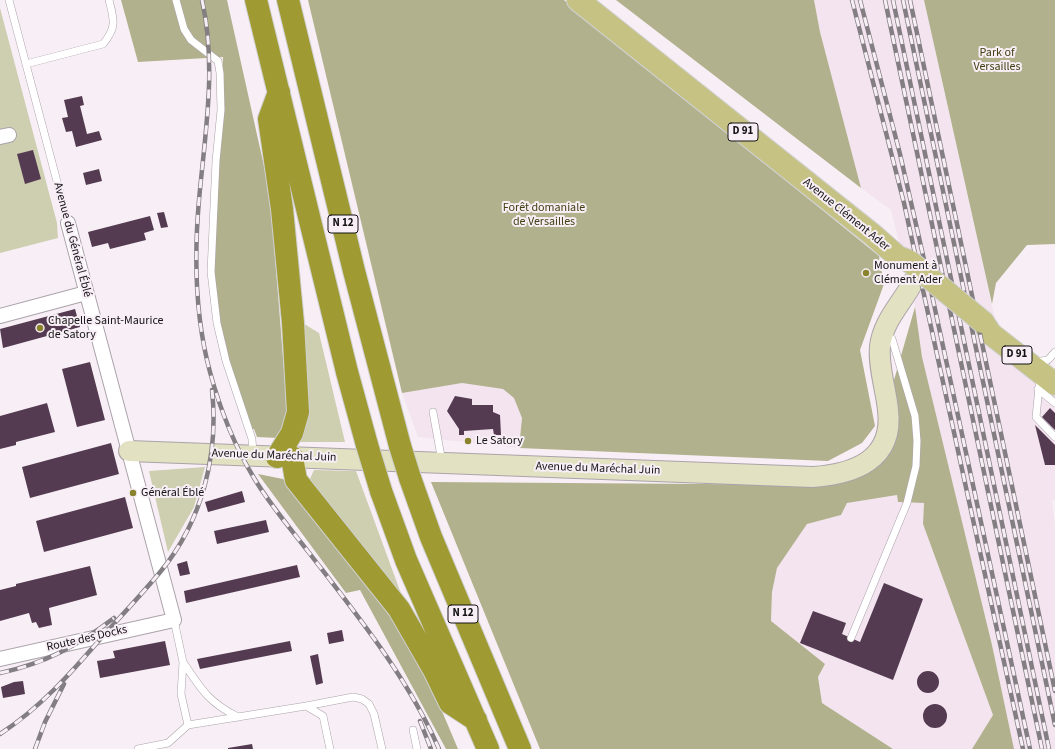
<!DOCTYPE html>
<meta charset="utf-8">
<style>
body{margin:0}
canvas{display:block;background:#f7eff5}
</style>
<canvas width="1055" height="749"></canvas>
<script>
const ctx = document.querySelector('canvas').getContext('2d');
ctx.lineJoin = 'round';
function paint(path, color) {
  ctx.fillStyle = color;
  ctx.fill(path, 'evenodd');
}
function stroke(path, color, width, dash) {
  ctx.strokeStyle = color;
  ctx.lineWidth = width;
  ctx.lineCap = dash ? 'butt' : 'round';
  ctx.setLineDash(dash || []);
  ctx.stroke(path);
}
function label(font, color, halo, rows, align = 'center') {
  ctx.font = font + ' "Source Sans 3",sans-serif';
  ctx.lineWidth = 4;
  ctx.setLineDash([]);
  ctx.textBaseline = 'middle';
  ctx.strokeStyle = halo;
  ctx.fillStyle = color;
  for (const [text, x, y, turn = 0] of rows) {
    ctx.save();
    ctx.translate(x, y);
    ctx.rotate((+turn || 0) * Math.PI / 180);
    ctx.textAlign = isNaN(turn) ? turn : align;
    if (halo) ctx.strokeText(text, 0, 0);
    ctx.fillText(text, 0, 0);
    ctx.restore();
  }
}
paint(new Path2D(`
 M814,0H924L992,306L1004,353L1055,394V500H1052L1055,524V749H1014L992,645L922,357L915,307L891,210L861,188L820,32Z
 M462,383L503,389L514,398L522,418L519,448L418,437L402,393Z
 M897,495L907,503H924L923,524L993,715L972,749H893L822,703L818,677L771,621L772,592L777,568L807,524L841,515L847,503Z`), '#f3e4f0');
paint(new Path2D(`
 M0,8L57,223L58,238L0,253Z
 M301,322L319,333L345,442H298Z
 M205,467L194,507L168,552L149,471Z
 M314,470L356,471L403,599L311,490L310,479Z`), '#ceceb1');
paint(new Path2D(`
 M121,0H227L270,193L288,421L278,438L257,437L254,429H249L219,324L214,271L223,57L138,62Z
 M308,0H564L879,256L884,284L860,350L875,426L862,443L828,461L519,448L522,418L514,398L503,389L462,383L402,393Z
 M616,0H814L820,32L861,188Z
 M924,0H1055V244L1027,245L996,283L992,304Z
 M915,307L922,357L992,645L1014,749H972L993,715L923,524L924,503L898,502L897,495L847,503L841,515L807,524L777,568L772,592L771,621L825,664L818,677L822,703L893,749H540L431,482L834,485L869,467Z
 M258,474L283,479L356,566L402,633L436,697L458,749H446L360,590L346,593Z`), '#b2b18d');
paint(new Path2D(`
 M82,96L84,105L80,106L87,134L99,131L102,140L76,147L72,131L66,132L62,118L68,117L64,100Z
 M33,150L41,179L25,184L17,154Z
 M99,169L102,181L86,185L83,173Z
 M164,212L168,227L161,228L157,213Z
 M150,216L154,230L144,233L146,240L110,249L108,243L92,247L88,232Z
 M75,309L80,327L3,348L0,329Z
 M90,362L105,420L77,427L62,369Z
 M455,396L472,399V405H493V412L500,415L501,435H494L493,429L464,431V435H459V429L447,411Z
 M47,403L55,432L16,442V445L0,449V416Z
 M1050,408L1055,413V430L1042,417Z
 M1035,425L1055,445V465H1045Z
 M111,443L119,474L30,498L22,467Z
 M242,491L245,502L208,512L205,502Z
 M125,497L133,528L44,552L36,521Z
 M266,520L269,532L217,544L214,531Z
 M187,561L190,574L180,576L177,564Z
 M297,565L300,577L186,603L184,591Z
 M90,566L97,595L49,608L52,625L39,628L36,622L32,623L29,613L0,621V590L16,586V584Z
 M884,583L923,599L893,680L800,643L813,611L846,623L842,634L860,642Z
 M342,630L344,641L329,644L327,633Z
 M165,641L170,665L100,678L97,661L115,658L113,651Z
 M290,641L292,651L200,669L197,659Z
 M318,654L323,683L316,685L310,656Z
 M917 682a11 11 0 1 1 22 0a11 11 0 1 1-22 0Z
 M23,681L25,694L3,698L1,687L14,682Z
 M923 716a12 12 0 1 1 24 0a12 12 0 1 1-24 0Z
 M252,744L253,749H228V748Z`), '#553b51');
const lane = new Path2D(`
 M9,0L68,223
 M176,0L184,29L191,40L218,61L220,73L221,110L216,161L211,272L217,323L226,361L252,439L253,455
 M26,64L103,44C117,27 114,20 109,0
 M1035,362L1048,360L1055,352
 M1040,377L1036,417L1055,437
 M1038,389L1055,403
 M433,412L442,462
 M174,620L183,662L181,694L188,725L306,706L323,716L330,749
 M851,638L907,503L916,466L917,441L915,416L892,339L884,332
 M183,662C201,689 208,702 238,717
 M306,706L353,697L362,699L369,704L374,714L382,749
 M413,730L417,749
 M138,749L168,743L188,725`);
const street = new Path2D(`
 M0,137L9,135
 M0,316L86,293
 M0,659L174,620L68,223`);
const secondary = new Path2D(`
 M129,451L813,477C854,474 894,460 888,410C886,389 878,367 880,346C883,321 902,303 913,282`);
const primary = new Path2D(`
 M578,0L873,235L898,257L909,261
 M983,322L991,334L1055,384`);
const highway = new Path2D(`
 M256,0L347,372L367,445
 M288,0L354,271L400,446
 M277,457L292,433L298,412L293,323L282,209L269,119L279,92
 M292,457L296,480L399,609L434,670L450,703L476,720
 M410,478L431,537L520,749
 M381,491L406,560L488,749`);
stroke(lane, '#aba3aa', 8);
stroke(street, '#aba3aa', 16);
stroke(secondary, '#aba3aa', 22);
stroke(primary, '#d0d0d0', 24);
stroke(highway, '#d0d0d0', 24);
stroke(lane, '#fff', 7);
stroke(street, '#fff', 14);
stroke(secondary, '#e2e1c1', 20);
stroke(primary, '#c5c283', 22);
stroke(highway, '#9f9a31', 22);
const rail = new Path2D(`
 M202,0C217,67 205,133 199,200C194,257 195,317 210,372C220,409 234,445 254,478C270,505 291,529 310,554C357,615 408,678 439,749
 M852,0L904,203L1023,749
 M860,0L900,154L930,286L1030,749
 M885,0L1042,749
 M893,0L1049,749
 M903,0L1055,725
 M910,0L1055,691
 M0,673C46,663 77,646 114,618
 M420,721L431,749
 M0,734C40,708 71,673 102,637C122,615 142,594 161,571C202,521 219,455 212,390
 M35,749L45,722L64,684`);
stroke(rail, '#837e82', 4.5);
stroke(rail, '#f7eff5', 3, [9]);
const primaryBridge = new Path2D(`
 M909,261L983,322`);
const highwayBridge = new Path2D(`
 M367,445L381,491
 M400,446L410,478`);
stroke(primaryBridge, '#d0d0d0', 24, []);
stroke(highwayBridge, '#d0d0d0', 24, []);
stroke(primaryBridge, '#c5c283', 22);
stroke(highwayBridge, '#9f9a31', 22);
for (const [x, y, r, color] of [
 [866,273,4,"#88832c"],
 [40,328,4,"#88832c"],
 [468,441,4,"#88832c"],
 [133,493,4,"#88832c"]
]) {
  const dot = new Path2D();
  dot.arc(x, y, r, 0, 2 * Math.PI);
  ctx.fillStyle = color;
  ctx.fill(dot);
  stroke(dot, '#f7eff5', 1.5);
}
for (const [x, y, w] of [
 [743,132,30],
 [343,224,30],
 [1017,355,30],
 [463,614,30]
]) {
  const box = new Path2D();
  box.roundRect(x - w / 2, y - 9, w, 18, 3);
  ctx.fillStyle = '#f7eff5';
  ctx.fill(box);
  stroke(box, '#151214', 1);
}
label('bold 11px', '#151214', null, [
 ["D 91",743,132],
 ["N 12",343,224],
 ["D 91",1017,355],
 ["N 12",463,614]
]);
label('12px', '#424013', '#f7eff5', [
 ["Park of",997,53],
 ["Versailles",997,67],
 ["Forêt domaniale",544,208],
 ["de Versailles",544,222]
]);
label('12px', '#151214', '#f7eff5', [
 ["Avenue Clément Ader",846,215,39],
 ["Avenue du Général Éblé",72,240,75],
 ["Avenue du Maréchal Juin",274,456,2],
 ["Avenue du Maréchal Juin",598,469,2],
 ["Route des Docks",87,639,-13]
]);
label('12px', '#151214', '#f7eff5', [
 ["Monument à",874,266],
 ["Clément Ader",874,280],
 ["Chapelle Saint-Maurice",48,321],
 ["de Satory",48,335],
 ["Le Satory",476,441],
 ["Général Éblé",141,493]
], 'left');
</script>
